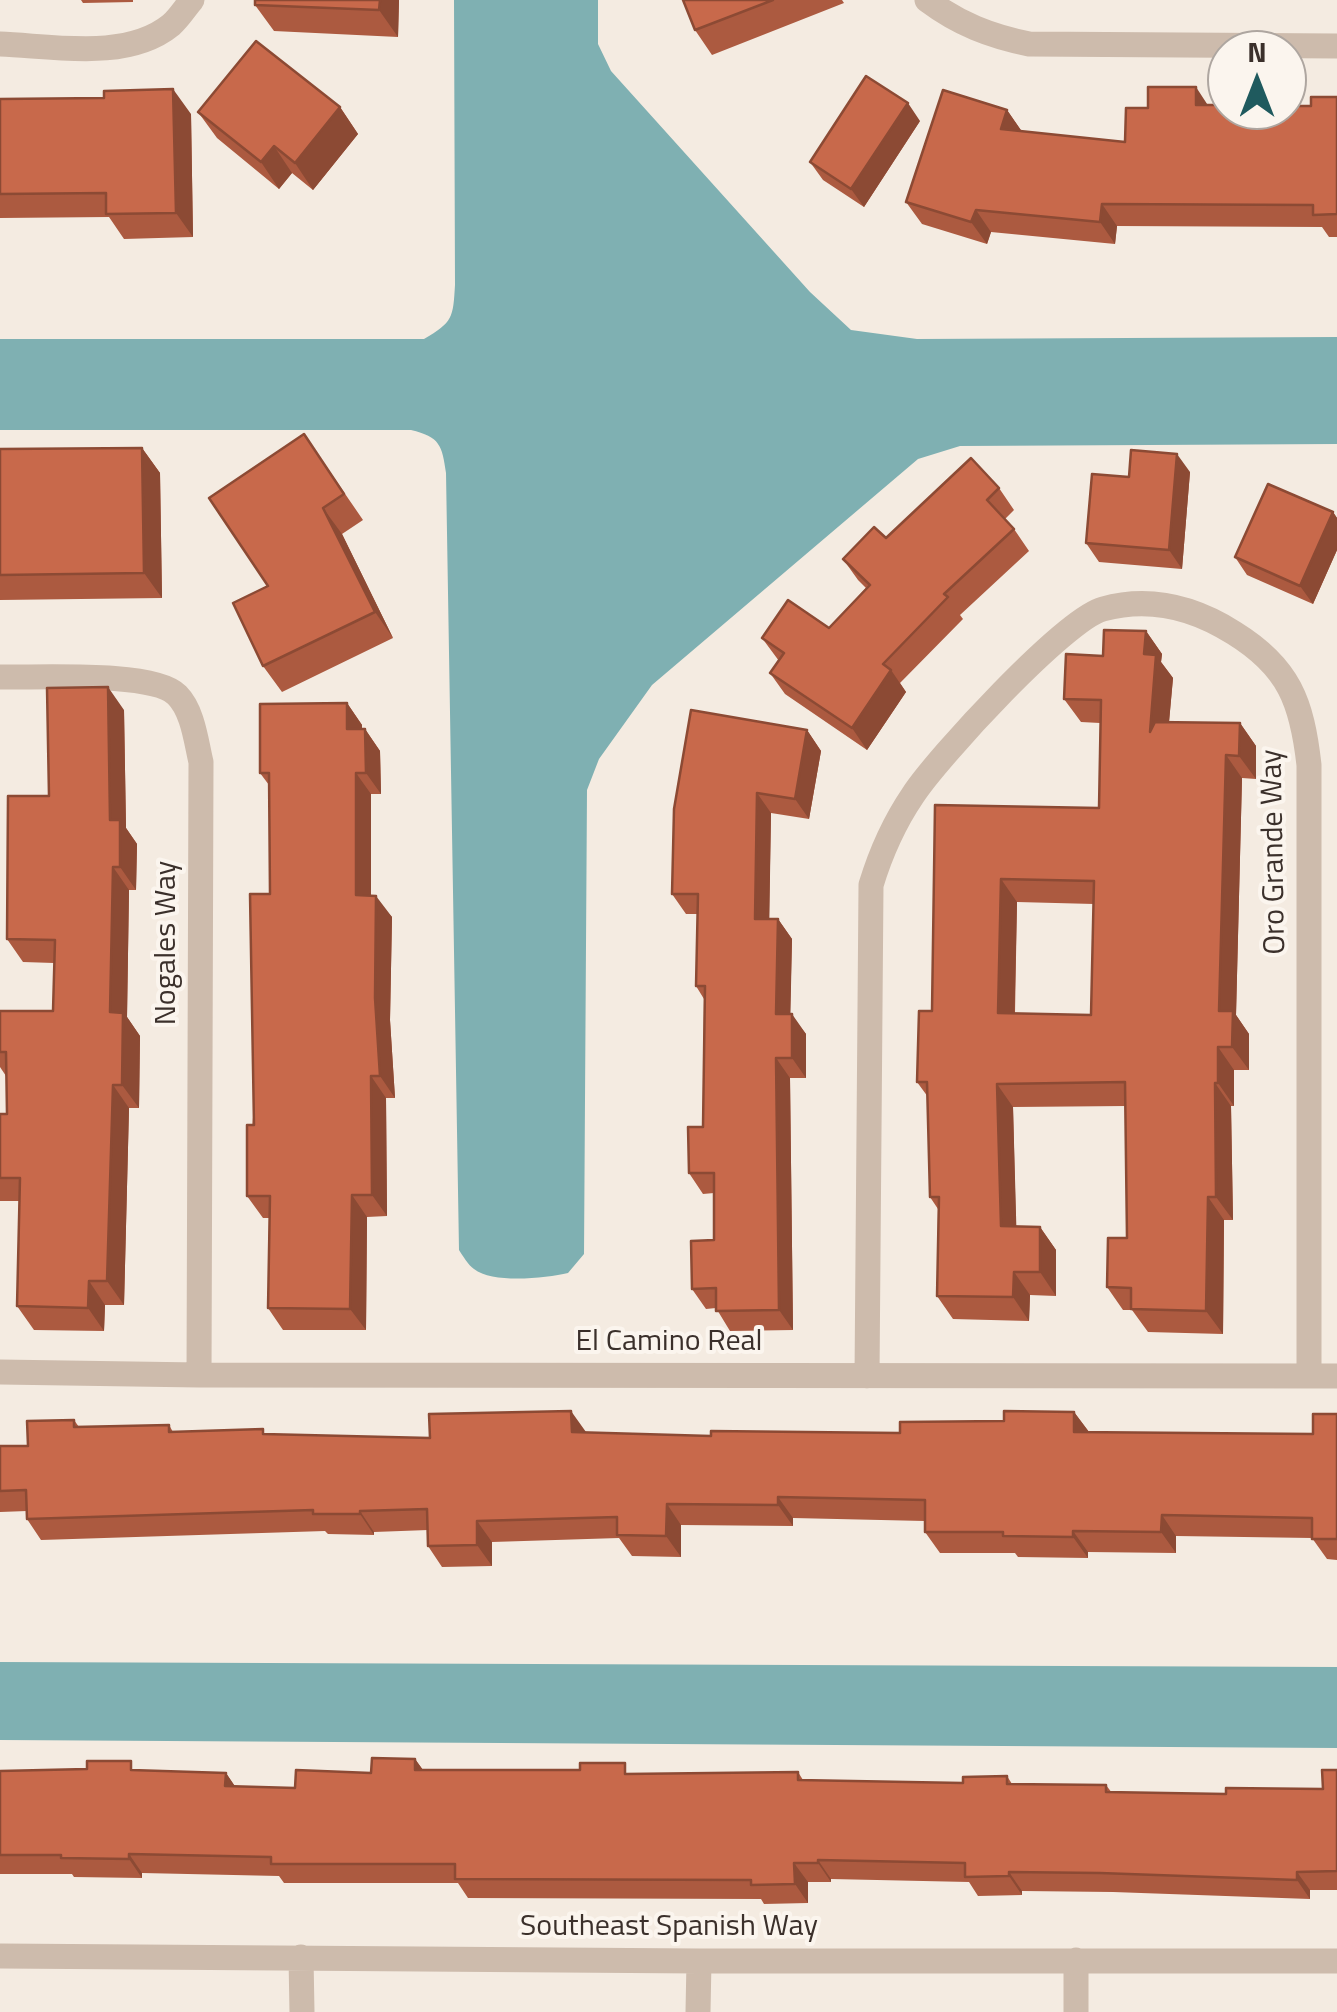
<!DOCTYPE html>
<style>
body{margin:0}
#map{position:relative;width:1337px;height:2012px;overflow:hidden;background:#f4ebe1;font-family:"Titillium Web",sans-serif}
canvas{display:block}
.north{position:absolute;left:1207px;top:30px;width:100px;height:100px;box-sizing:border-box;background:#fbf5ee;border:2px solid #aea6a0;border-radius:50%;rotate:0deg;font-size:28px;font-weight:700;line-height:40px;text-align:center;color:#3b302b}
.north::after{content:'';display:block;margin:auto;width:35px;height:45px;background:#1f5a5e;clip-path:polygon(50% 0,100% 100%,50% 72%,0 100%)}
</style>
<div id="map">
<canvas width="1337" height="2012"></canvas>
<div class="north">N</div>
</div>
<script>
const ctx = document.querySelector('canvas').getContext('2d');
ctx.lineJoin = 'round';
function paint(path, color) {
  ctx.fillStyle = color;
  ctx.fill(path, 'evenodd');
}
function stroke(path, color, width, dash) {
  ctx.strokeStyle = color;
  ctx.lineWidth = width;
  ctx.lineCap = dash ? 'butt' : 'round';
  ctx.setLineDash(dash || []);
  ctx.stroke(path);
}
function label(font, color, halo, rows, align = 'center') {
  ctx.font = font + ' "Titillium Web",sans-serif';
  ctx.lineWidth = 8;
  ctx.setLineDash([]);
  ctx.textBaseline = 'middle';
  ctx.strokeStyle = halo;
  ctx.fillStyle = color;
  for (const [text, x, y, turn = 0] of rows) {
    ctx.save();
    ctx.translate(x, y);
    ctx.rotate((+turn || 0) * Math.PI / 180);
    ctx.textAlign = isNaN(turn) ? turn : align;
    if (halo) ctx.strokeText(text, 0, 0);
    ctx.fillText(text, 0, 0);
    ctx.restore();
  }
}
paint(new Path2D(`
 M454,0H598V44L611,71L810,292L851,330L917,339L1337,337V444L960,446L918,459L652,685L599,759L587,790L584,1254L568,1273C546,1278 493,1284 474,1269C468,1265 463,1256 459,1250L446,473C442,445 440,437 411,430H0V339H424C453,322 453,318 455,285Z
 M0,1662L1337,1667V1748L0,1740Z`), '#7fb0b2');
stroke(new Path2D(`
 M927,0C959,24 990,36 1029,44L1337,46
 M0,44C53,46 127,61 171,25C179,18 185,8 192,0
 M0,677C37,678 154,671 177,695C193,711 196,741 201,762L199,1375
 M0,1372L199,1375L1337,1376
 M867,1376L871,885C881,852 894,823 913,795C937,758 1065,619 1103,609C1150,596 1193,607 1234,633C1289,667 1302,702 1309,765V1376
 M0,1956L699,1961H1337
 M301,1957L302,2012
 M1076,1960V2012
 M698,2012L699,1961`), '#cdbbac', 25);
paint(new Path2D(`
 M81,0H133V2L83,3Z
 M255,0H399L398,37L274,31L255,5Z
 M683,0H842L844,3L712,55L695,30Z
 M1337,97V237H1329L1322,227L1117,226L1115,244L991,232L987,244L922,224L906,202L1007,110L1022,132L1125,142L1148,108L1208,105L1311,106Z
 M0,99L191,114L193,237L124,239L109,217L0,218Z
 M340,107L358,134L313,190L292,173L279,189L217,138L198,112Z
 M920,121L864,207L823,180L810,162Z
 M304,434L363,520L342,534L393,638L282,692L263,666L268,586Z
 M142,448L160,473L162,598L0,600V449Z
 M1190,472L1182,569L1099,562L1086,543L1129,477Z
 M999,488L1014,510L1005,519L1014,529L1029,551L960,615L963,619L900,683L906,692L867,750L785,694L770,673L779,661L762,638L829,628L866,588L858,580L843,559Z
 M1333,512L1337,518V550L1313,604L1247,575L1235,557Z
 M1146,631L1162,654L1161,662L1173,678L1169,722L1240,723L1256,746V779L1242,778L1236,1015L1249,1034V1070H1234V1106H1231L1233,1220H1224L1223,1334L1148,1332L1132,1310H1123L1107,1287L1127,1238L1126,1106L1013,1107L1016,1227H1040L1056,1250V1296L1030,1295L1029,1321L953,1319L937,1296L938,1209L930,1197L928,1097L917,1082L932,1011L935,805L1099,808L1100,723L1081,722L1064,699L1103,656ZM1017,902L1094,904L1091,1015L1015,1013Z
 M347,703L362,725V729H365L380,751L381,794H371V895L392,917L390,1020L395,1098H386L387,1216L367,1217L366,1330H283L268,1308L269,1218H263L247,1196L270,894L269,785L260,773Z
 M124,710L126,828L137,844L136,890H129L127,1017L140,1036L139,1108H129L124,1305H105L104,1331L34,1330L17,1306L19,1201H0V1114H7L6,1076L0,1067V1011H53L54,963L23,962L7,939L49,796Z
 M807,730L821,751L809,819L771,813L769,919H778L792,939L790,1014L806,1034V1078H790L793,1330L730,1331L716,1308L706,1309L692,1289L714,1240V1193L703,1194L689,1173L703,1127L704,999L696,986L698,914H686L672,894Z
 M1074,1412L1089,1432L1313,1434L1337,1414V1560L1327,1559L1312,1538L1176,1536V1553L1088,1552V1558L1018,1557L1015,1553H940L925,1532V1521L793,1518V1526L681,1525V1557L632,1556L619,1538L492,1542V1566L442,1567L428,1546V1530L374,1532V1535L328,1534L325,1531L41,1540L27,1519V1511L0,1512V1446H28L74,1420L79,1427L169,1425L173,1432L430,1438L586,1432L711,1436L900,1433Z
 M415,1759L423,1770L632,1774L798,1772L803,1780L963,1783L1007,1776L1012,1784L1106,1785L1112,1793L1226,1794L1323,1789L1337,1770V1890H1310V1899L1113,1892L1022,1891V1895L978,1896L969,1882L831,1879V1882H808V1903L764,1904L761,1899L468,1898L458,1883H284L279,1876L142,1873V1878L74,1877L72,1874H0V1771L137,1770L226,1773L235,1787L295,1788L371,1773Z`), '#ac5a40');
paint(new Path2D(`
 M380,0H399L398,37L379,10Z
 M1196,87L1211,110L1196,105Z
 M173,89L191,114L193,237L176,213Z
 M908,103L920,121L864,207L851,189Z
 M340,107L358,134L313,190L295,163Z
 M1007,110L1023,133L1001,129Z
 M274,146L292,173L279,189L261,162Z
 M1102,204L1117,226L1115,244L1100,222Z
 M976,210L991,232L987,244L971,222Z
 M142,448L160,473L162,598L144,573Z
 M1177,454L1190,472L1182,569L1169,550Z
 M323,508L342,534L393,638L375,612Z
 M1333,512L1337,518V550L1313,604L1300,586Z
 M1146,631L1162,654L1161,662L1173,678L1166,755L1150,732L1144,654Z
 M891,670L906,692L867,750L852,728Z
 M108,687L124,710L126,828L137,844L136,890L120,867L110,820Z
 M347,703L362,725V751L347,729Z
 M1240,723L1256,746V779L1239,756Z
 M365,729L380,751L381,794L366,773Z
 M807,730L821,751L809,819L795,799Z
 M1226,755L1242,778L1236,1015L1249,1034V1070L1232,1047L1219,1011Z
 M356,773L371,794V917L356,895Z
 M757,793L771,813L769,939L755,919Z
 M113,867L129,890L127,1017L140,1036L139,1108L122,1085L110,1012Z
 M1001,879L1017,902L1014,1036L998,1013Z
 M376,896L392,917L390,1020L395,1098L380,1076L375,998Z
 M778,919L792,939L790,1034L776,1014Z
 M792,1014L806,1034V1078L792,1058Z
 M1218,1047L1234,1070V1106L1218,1083Z
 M776,1058L790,1078L793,1330L779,1310Z
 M371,1076L386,1098L387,1216L372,1195Z
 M1215,1083L1231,1106L1233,1220L1216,1197Z
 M997,1084L1013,1107L1017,1250L1001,1226Z
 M113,1085L129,1108L124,1305L107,1281Z
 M352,1195L367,1217L366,1330L350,1309Z
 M1208,1197L1224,1220L1223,1334L1206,1311Z
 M1040,1227L1056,1250V1296L1040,1272Z
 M1014,1272L1030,1295L1029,1321L1013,1297Z
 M89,1281L105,1305L104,1331L88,1308Z
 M571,1411L586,1432H572Z
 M1074,1412L1089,1432H1074Z
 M778,1497L793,1518V1526L778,1505Z
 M667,1504L681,1525V1557L666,1536Z
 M360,1511L374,1532V1535L360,1514Z
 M1162,1515L1176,1536V1553L1161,1532Z
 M477,1521L492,1542V1566L477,1545Z
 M1073,1531L1088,1552V1558L1073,1537Z
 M415,1759L428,1777L415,1770Z
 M226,1773L239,1792L225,1786Z
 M129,1854L142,1873V1878L129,1859Z
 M818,1860L831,1879V1882L818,1863Z
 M794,1863L808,1882V1903L795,1884Z
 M1009,1872L1022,1891V1895L1009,1876Z
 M1297,1872L1310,1890V1899L1297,1880Z`), '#8c4a34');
const building = new Path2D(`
 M255,0H380L379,10L255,5Z
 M683,0H773L695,30Z
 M256,41L340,107L295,163L274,146L261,162L198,112Z
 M866,76L908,103L851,189L810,162Z
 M1148,87H1196V105H1227V110H1287V106H1311V97H1337V214L1313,215V205L1102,204L1100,222L976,210L971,222L906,202L943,90L1007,110L1001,129L1125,142L1126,108H1148Z
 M173,89L176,213L106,214V193L0,194V99L104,98V91Z
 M304,434L344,494L323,508L375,612L263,666L233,603L268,586L209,498Z
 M142,448L144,573L0,575V449Z
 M1131,450L1177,454L1169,550L1086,543L1092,474L1129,477Z
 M971,458L999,488L987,500L1014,529L944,594L948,597L883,664L891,670L852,728L770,673L784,653L762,638L788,600L829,628L870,585L843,559L874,527L886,538Z
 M1268,484L1333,512L1300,586L1235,557Z
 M1104,630L1146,631L1144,654L1156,655L1150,732L1155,722L1240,723L1239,756L1226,755L1219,1011H1233L1232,1047H1218V1083H1215L1216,1197H1208L1206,1311L1131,1309V1288L1107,1287L1108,1238H1127L1125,1082L997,1084L1001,1226L1040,1227V1272H1014L1013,1297L937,1296L939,1197H930L927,1082H917L919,1011H932L935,805L1099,808L1101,700L1064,699L1066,654L1103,656ZM1001,879L1094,881L1091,1015L998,1013Z
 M108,687L110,820H120V867H113L110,1012L123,1013L122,1085H113L107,1281H89L88,1308L17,1306L20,1178H0V1114H7L6,1052H0V1011H53L55,940L7,939L8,796H49L47,688Z
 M347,703V729H365L366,773H356V895L376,896L375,998L380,1076H371L372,1195H352L350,1309L268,1308L270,1196H247V1125H254L250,894H270L269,773H260V704Z
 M691,710L807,730L795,799L757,793L755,919H778L776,1014H792V1058H776L779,1310L716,1311V1288L692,1289L691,1241L714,1240V1173H689L688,1127H703L705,986H696L698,894H672L674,809Z
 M571,1411L572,1432L711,1436V1431L900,1433V1422L1004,1421V1411L1074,1412V1432L1313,1434V1414H1337V1539H1312V1518L1162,1515L1161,1532L1073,1531V1537L1003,1536V1532H925V1500L778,1497V1505L667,1504L666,1536L617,1535V1517L477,1521V1545L428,1546L427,1509L360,1511V1514H313V1510L27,1519L26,1490L0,1491V1446H28L27,1421L74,1420V1427L169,1425V1432L263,1429V1434L430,1438L429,1414Z
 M372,1758L415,1759V1770H580V1763H625V1774L798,1772V1780L963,1783V1777L1007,1776V1784L1106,1785V1792L1226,1794V1788L1323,1789L1322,1770H1337V1871L1297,1872V1880L1100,1873L1009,1872V1876L965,1877V1863L818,1860V1863H794L795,1884L751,1885V1880L455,1879V1864H271V1857L129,1854V1859L61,1858V1855H0V1771L87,1769V1761H131V1770L226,1773L225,1786L295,1788L296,1770L371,1773Z`);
paint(building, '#c8694b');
stroke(building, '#8c4a34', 2.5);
label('30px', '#3b302b', '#fbf5ee', [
 ["Oro Grande Way",1275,852,-91],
 ["Nogales Way",168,943,-90],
 ["El Camino Real",669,1343],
 ["Southeast Spanish Way",669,1928]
]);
</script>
